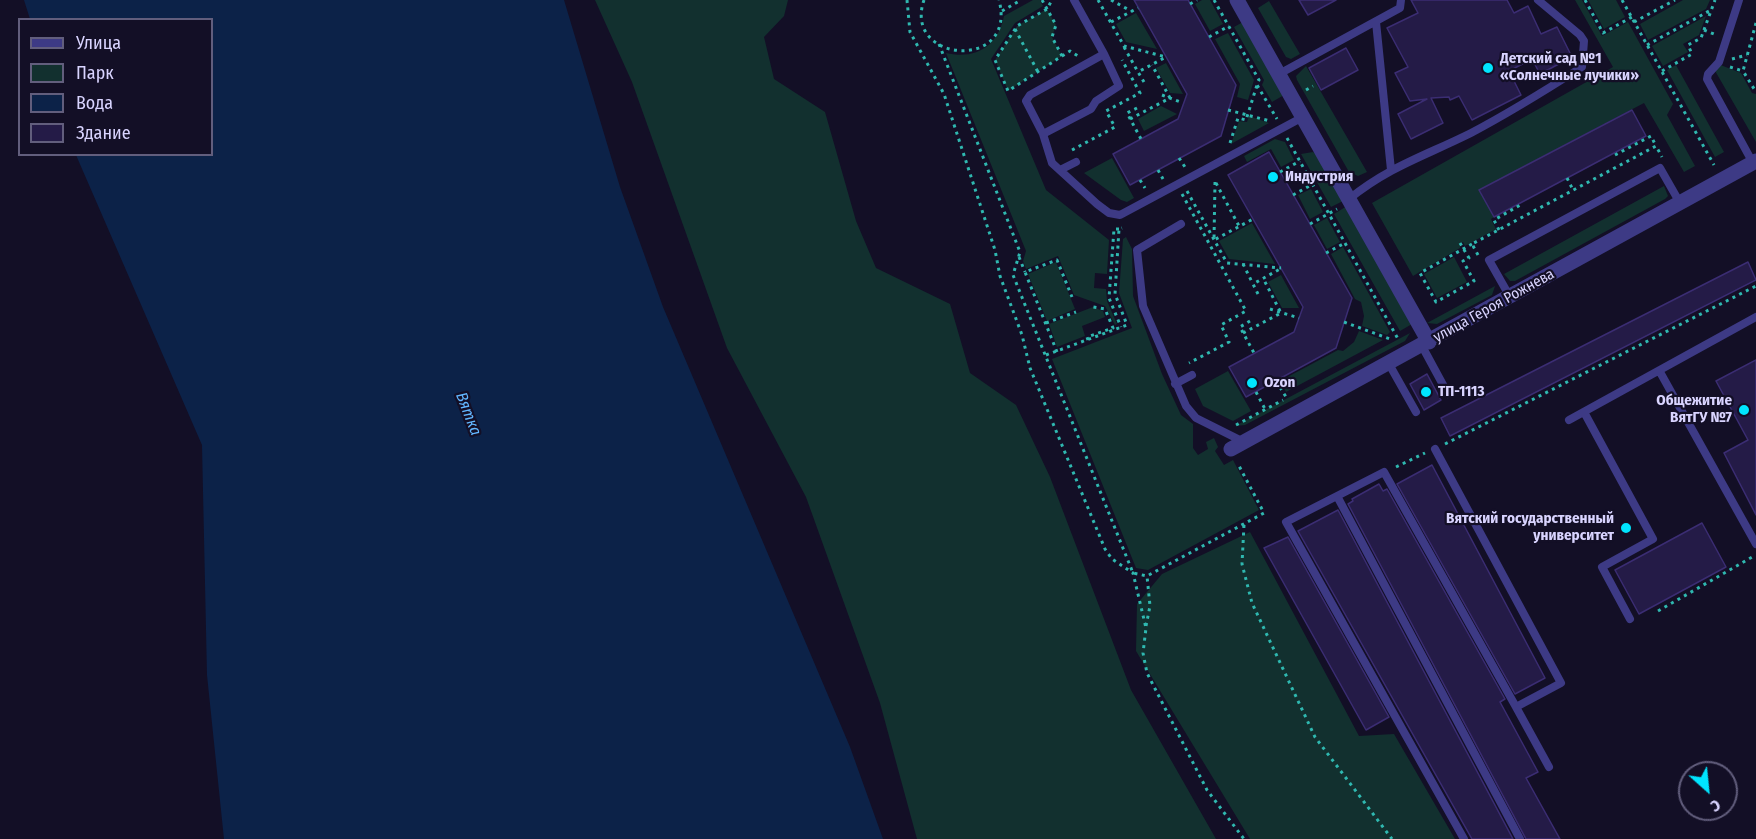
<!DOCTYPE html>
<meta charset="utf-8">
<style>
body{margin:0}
#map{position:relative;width:1756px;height:839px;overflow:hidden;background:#130f26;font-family:"Fira Sans Condensed",sans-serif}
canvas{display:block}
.legend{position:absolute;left:18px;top:18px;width:195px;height:138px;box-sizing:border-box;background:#130f26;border:2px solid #625e7d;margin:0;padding:8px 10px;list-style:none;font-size:18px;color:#d9d4ff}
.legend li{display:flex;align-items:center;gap:12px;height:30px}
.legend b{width:30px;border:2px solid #625e7d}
.north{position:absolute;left:1678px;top:761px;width:60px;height:60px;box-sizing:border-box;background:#130f26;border:2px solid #625e7d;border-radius:50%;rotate:153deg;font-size:16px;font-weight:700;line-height:24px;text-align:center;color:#d9d4ff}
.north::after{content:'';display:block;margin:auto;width:21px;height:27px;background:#00e5ff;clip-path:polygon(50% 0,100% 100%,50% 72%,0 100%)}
</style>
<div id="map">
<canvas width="1756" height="839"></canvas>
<ul class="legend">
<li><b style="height:8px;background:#3d3a85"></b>Улица</li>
<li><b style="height:16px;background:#12302f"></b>Парк</li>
<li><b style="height:16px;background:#0c2248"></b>Вода</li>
<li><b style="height:16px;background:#241b47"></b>Здание</li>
</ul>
<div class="north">С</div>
</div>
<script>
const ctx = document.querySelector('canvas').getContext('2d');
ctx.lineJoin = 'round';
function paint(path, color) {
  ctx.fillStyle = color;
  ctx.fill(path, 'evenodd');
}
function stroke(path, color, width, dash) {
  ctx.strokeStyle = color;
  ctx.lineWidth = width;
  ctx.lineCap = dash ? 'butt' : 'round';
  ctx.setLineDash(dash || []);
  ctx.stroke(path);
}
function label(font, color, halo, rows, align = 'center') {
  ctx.font = font + ' "Fira Sans Condensed",sans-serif';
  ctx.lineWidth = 4.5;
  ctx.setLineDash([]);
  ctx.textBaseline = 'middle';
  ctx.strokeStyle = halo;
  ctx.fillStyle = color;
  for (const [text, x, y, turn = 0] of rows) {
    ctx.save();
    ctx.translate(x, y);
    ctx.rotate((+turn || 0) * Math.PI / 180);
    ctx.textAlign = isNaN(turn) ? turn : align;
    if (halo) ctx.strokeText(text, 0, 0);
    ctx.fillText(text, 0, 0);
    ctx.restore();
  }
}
paint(new Path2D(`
 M595,0H788L784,16L764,37L774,79L825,112L856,221L876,268L950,304L970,373L1016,405L1050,477L1131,690L1216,839H917L880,703L806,497L727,348L632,82Z
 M1033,0H1040L1043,6L1015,23L991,59L1046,190L1109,240L1107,274L1095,273L1094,288L1106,289L1107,301L1117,324L1115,325L1105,306L1074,295L1058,256L1026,269L1023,261L1026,251L946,53C976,60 998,46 1004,16Z
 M1202,0H1210L1223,24L1210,31L1195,4Z
 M1575,0H1582L1602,36L1628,22L1673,104L1667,115L1695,166L1684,172L1644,103L1479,190L1494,217L1491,219L1496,229L1465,246L1463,242L1460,243V248L1413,276L1372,203L1613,67Z
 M1588,0H1616L1625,17L1604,29Z
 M1683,0H1710L1706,9L1648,40L1640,24Z
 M1269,1L1300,54L1291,59L1286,57L1258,8Z
 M1047,9L1056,25L1052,37L1062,56L1008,91L995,60L1017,26Z
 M1136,13L1157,49L1126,42L1116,24Z
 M1706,16L1699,35L1683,44L1688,52L1663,66L1652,46Z
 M1243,22L1284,95L1272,102L1262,85L1264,80L1234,27Z
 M1228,33L1254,80L1248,100L1237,97L1240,84L1215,39Z
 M1166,63L1183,94L1170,93L1156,68Z
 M1718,64L1741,73L1752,93L1756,94V142L1714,69Z
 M1676,65L1724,152L1715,157L1667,70Z
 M1306,66L1367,172L1358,176L1349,172L1297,80L1296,76Z
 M1161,106L1177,114L1144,131L1138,119Z
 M1249,116L1269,123L1231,144L1239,121L1247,122Z
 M1275,139L1285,142L1294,160L1281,167L1271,149L1247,162L1244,156Z
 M1313,152L1319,156L1345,200L1331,207L1301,154Z
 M1112,158L1134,198L1127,202L1121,200L1084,173Z
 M1664,186L1668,196L1665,199L1515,281H1510L1504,274Z
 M1311,189L1323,212L1310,219L1298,195Z
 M1347,206L1412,324L1400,331L1334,214Z
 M1327,218L1340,242L1327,249L1314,225Z
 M1252,223L1275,264L1229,259L1219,241Z
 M1126,237L1132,249L1133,296L1162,374L1181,415L1193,424V448L1198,455L1208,449L1206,442L1214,438L1218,447L1215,451L1224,465L1233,460L1259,510L1148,570L1136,568L1052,359L1132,328L1119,293L1123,239Z
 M1343,247L1390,332L1387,335L1362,326L1364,316L1361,302L1355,299L1331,254Z
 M1454,257L1467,282L1437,298L1424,274Z
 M1056,262L1075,309L1047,321L1028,274Z
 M1281,275L1299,308H1282L1268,282Z
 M1495,286L1492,295L1437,324L1427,323Z
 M1093,307L1103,311L1105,317L1082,326L1085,336L1057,347L1049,324Z
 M1359,331L1383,340L1286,392L1280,381L1338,350L1343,351L1354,342Z
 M1410,333L1405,341L1245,425L1235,426Z
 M1228,371L1251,411L1233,421L1203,406L1195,389Z
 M1250,532L1359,736L1394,734L1455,839H1250L1136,651L1137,604L1162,574Z`), '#12302f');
paint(new Path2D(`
 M24,0H564L620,187L663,307L850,747L883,839H224L207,675L202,445L76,155L212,154V20L30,19Z`), '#0c2248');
const building = new Path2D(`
 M1134,0H1188L1236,85L1221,136L1130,185L1113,154L1178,119L1187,94Z
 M1299,0H1336L1308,15Z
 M1411,0H1507L1514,13L1528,6L1541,34L1557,27L1572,57L1540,74L1532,59L1509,71L1521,95L1472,120L1459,96L1450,100L1449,97L1431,98L1443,123L1411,139L1398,114L1427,99L1410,101L1395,73L1408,67L1387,28L1418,13Z
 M1346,48L1358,70L1321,90L1309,68Z
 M1632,110L1646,136L1494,217L1479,190Z
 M1269,152L1352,298L1336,348L1246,397L1229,367L1294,332L1303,307L1228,175Z
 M1748,262L1756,280L1450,436L1441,418Z
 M1756,360V515L1724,453L1748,440L1716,381Z
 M1427,374L1441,400L1424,410L1410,384Z
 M1432,465L1545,678L1515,694L1397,484Z
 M1379,484L1383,491L1387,489L1505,699L1500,702L1538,772L1526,778L1560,839H1526L1348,504L1353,501L1352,499Z
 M1338,510L1513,839H1472L1298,531Z
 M1702,523L1726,567L1639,614L1615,570Z
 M1288,537L1389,717L1366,730L1264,548Z`);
paint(building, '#241b47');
stroke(building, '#3b2d73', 1.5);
stroke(new Path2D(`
 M907,0L910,32L944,94L995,250L1000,276L1022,335L1030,368L1105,549L1112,559L1133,573L1146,628L1143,653L1147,673L1207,790L1244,839
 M924,0C902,63 1018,72 999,0
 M1042,0L1056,25L1052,37L1062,56L1008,91L995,60L1017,26L1047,9L1052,0
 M1098,0L1124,46L1166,57
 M1111,0L1131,11
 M1214,0L1259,80L1257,85L1277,119
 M1585,0L1603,33L1632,17
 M1622,0L1714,165
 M1190,4L1197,0
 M1002,11L1021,0
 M1111,22L1138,8
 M1634,22L1675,0
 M1756,23L1743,71L1756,92
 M1015,29L1038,72
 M1704,30L1714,34
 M1209,37L1229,26
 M939,44L1020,252L1013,275L1133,573L1147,576L1264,513L1238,464
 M1647,45L1711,10
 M1124,47L1138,72
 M1062,56L1070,51L1078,56
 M1732,59L1747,55
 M1730,67L1743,71
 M1662,71L1692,54L1688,45L1701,38L1715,0
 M1144,82L1138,72L1166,57
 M1306,90L1313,86
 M1162,95L1183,103
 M1137,108L1127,113L1141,139
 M1228,110L1270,121
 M1130,119L1170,98L1152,65
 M1287,138L1398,339
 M1230,143L1238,118L1246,120L1257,85
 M1072,150L1115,127L1106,111L1140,93L1122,60
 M1615,155L1651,136L1656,146
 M1179,158L1185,167
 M1158,170L1163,179
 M1280,172L1300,161
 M1567,178L1573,190
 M1140,180L1145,188
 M1215,182L1214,240L1253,219
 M1216,183L1239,226
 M1187,191L1227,263L1281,268
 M1182,194L1246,311L1221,325L1229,342L1189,363
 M1293,195L1313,184
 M1310,224L1337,209
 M1119,229H1114L1109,298L1121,327
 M1499,230L1494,220L1522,204
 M1460,243L1469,258L1463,261L1474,281L1436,302L1420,273L1472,244
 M1326,253L1345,243
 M1478,255L1472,244L1656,146L1662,157
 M1019,257L1025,272
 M1243,264L1253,284
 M1258,294L1253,284L1280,269
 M1270,309L1299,318
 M1250,321L1240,327L1254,353
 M1344,322L1390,339
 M1046,323L1076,312
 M1243,333L1281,313L1263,278
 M1088,340L1087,337L1113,328L1105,309L1093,307
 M1057,352L1025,272L1057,260L1072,297
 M1046,355L1127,325L1115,294L1119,229L1122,228
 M1276,381L1288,400
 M1256,392L1265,409
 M1236,425L1283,400
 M1445,444L1756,286
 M1396,467L1425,453
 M1244,525L1242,564L1252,603L1315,737L1392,839
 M1658,611L1754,556
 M1146,626L1150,606L1147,576`), '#2fb8b0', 3, [3, 4.5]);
stroke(new Path2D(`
 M1074,0L1104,54
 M1739,0L1719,62L1708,74L1707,79L1753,163
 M1376,22L1391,170
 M1279,74L1400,8L1401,0
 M1043,134L1091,109L1096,101L1119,86L1104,54L1030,95L1026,101L1043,134L1052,163L1097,204L1109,213L1120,215L1303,117
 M1060,170L1076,162
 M1349,199C1390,166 1425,156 1471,133C1509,113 1546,90 1582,67L1584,41L1580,35L1538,0
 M1181,224L1137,250L1143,306L1186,406L1196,418L1244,442
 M1510,297L1489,260L1660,168L1680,203
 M1422,346L1448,394
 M1389,364L1416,412
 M1660,372L1756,544
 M1175,384L1192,375
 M1584,412L1653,539L1602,567L1630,619
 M1569,420L1756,317
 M1435,449L1561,683L1516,707L1384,472L1337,496L1520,839
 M1337,496L1286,522L1464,839
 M1516,707L1549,767`), '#3d3a85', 8);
stroke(new Path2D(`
 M1237,0L1429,342
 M1231,449L1756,161`), '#3d3a85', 15);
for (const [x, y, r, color] of [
 [1488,68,6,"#00e5ff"],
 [1273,177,6,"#00e5ff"],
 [1252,383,6,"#00e5ff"],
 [1426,392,6,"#00e5ff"],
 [1744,410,6,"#00e5ff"],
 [1626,528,6,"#00e5ff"]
]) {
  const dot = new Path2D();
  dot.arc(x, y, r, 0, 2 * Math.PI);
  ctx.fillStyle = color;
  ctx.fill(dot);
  stroke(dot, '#130f26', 2);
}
label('bold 15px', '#d9d4ff', '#130f26', [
 ["Детский сад №1",1500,59],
 ["«Солнечные лучики»",1500,76],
 ["Индустрия",1285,177],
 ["Ozon",1264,383],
 ["ТП-1113",1438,392],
 ["Общежитие",1732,401,"right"],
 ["ВятГУ №7",1732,418,"right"],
 ["Вятский государственный",1614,519,"right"],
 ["университет",1614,536,"right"]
], 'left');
label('15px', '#d9d4ff', '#130f26', [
 ["улица Героя Рожнева",1494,306,-29]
]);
label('italic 16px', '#62b6ff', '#130f26', [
 ["Вятка",468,414,69]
]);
</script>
